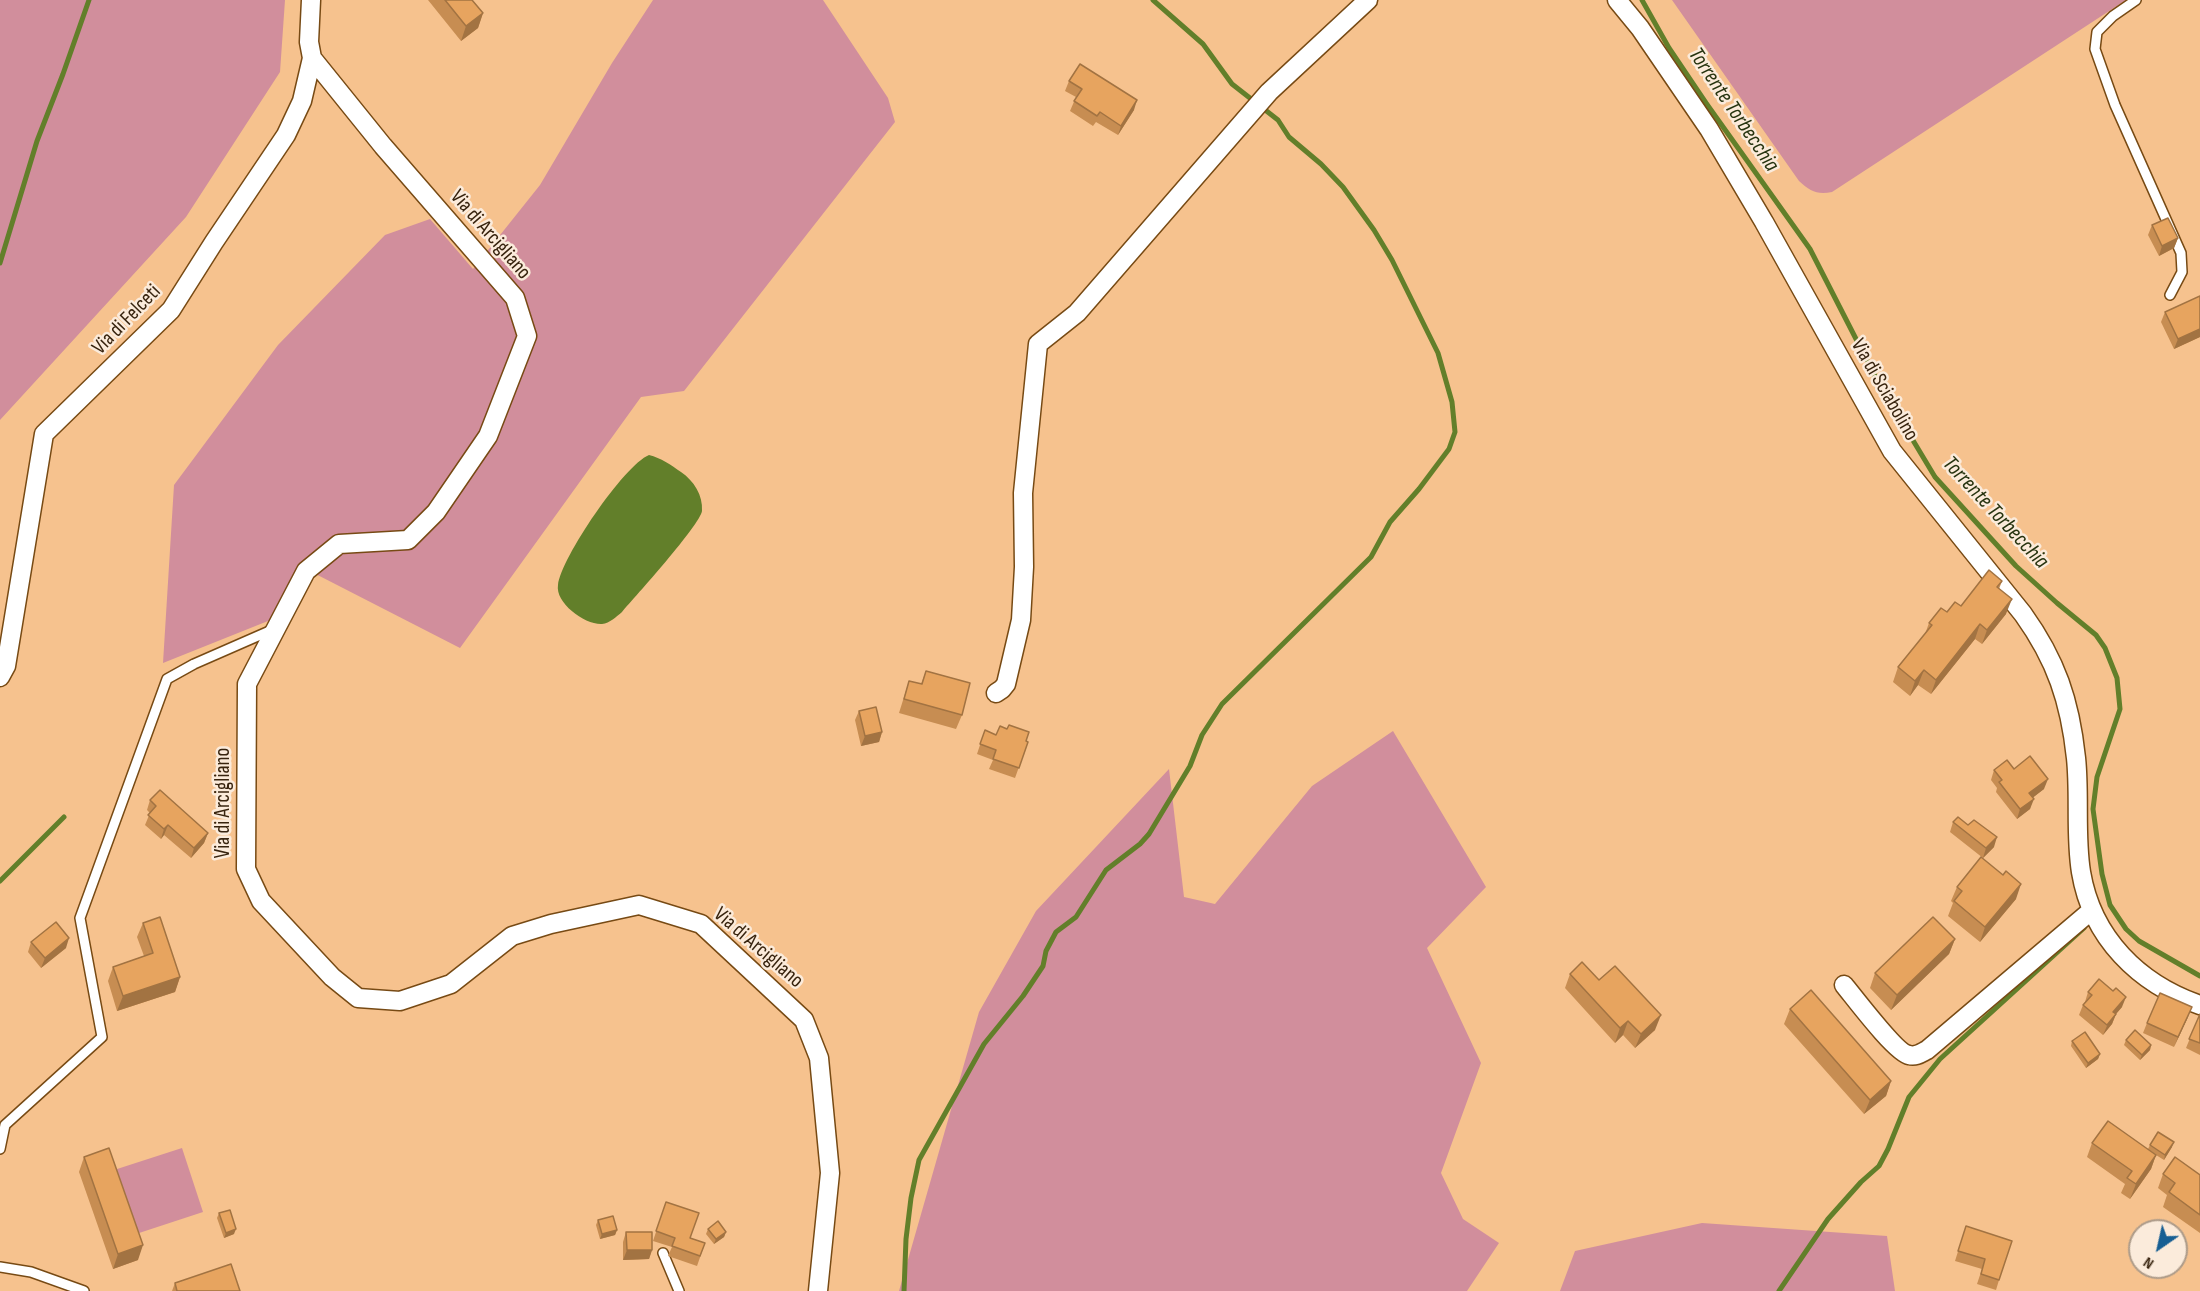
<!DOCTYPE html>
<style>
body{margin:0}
#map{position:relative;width:2200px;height:1291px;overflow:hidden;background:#f6c28e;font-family:"Sofia Sans Condensed",sans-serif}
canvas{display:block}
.north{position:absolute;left:2128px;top:1219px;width:60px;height:60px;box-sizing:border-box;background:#fbebdb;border:2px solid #ad9b89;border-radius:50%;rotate:214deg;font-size:16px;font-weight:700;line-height:24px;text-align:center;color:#38240f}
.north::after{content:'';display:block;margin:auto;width:21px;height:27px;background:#175f93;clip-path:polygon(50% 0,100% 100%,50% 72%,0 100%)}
</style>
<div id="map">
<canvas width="2200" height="1291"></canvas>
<div class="north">N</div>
</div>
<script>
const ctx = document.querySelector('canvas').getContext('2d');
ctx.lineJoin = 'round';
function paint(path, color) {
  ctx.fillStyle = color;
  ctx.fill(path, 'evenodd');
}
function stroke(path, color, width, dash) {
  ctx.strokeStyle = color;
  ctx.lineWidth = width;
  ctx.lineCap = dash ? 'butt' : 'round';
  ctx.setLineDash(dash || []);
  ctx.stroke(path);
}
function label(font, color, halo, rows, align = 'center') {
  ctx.font = font + ' "Sofia Sans Condensed",sans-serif';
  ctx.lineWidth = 5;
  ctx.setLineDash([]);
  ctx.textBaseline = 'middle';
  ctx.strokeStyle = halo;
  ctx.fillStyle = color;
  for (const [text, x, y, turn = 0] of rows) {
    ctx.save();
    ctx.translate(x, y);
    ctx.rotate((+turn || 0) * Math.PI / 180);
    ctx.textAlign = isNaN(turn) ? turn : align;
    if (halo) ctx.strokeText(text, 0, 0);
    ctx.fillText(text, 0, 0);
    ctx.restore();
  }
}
paint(new Path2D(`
 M0,0H285L280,72L186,217L0,420Z
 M653,0H823L888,98L895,122L684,391L641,397L460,648L300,566L273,619L163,663L174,485L278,345L385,235L430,219L473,269L540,185L612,63Z
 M1672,0H2126L1832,192C1817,195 1810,191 1799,181Z
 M1393,731L1486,887L1427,948L1481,1063L1441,1173L1463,1219L1499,1243L1467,1291H899L979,1012L1036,911L1169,769L1184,897L1215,904L1312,786Z
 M182,1148L203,1212L136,1234L114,1170Z
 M1702,1223L1887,1236L1895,1291H1560L1575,1251Z`), '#d18e9c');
paint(new Path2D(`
 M649,455C661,458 671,465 681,472C694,481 703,495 702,511C700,525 635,597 622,612C616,617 610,623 602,624C585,625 555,603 558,585C561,558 624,465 649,455Z`), '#627f2a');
stroke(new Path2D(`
 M1642,0L1669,48L1706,103L1810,249L1878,382L1935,477L2016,566L2057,603L2096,635L2105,648L2117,678L2120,709L2097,777L2093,809L2102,874L2110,905L2126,929L2139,941L2200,976
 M0,263L37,141L63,74L89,0
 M0,881L64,817
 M904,1291L906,1239L911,1198L919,1160L984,1044L1023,996L1043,966L1046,951L1056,932L1076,917L1106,870L1140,844L1149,834L1190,766L1202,735L1222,704L1371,557L1390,522L1419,489L1449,449L1455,432L1452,402L1438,353L1392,260L1374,230L1343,187L1321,164L1289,137L1278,120L1232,84L1203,44L1153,0
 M1779,1291L1828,1219L1861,1182L1879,1166L1888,1149L1909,1097L1940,1059L2084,928`), '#627f2a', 5);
const service = new Path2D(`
 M2136,0L2113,16L2097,32L2095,49L2115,105L2181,253L2182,272L2170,295
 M0,1149L5,1125L102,1037L80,918L167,679L194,664L274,629
 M663,1253L679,1291
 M0,1267L31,1272L84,1291`);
const minor = new Path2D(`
 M1617,0L1640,28L1709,129L1764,222L1892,451L2023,614C2056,660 2070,701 2076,758C2080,796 2075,835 2081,872C2092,938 2139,984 2200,1005
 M312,58L383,146L515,298L527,336L488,436L436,512L408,540L339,544L306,571L247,684L246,869L261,901L332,977L358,998L400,1001L451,984L512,936L551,924L639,905L701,924L804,1020L819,1058L830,1173L818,1291
 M0,677L6,666L44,434L171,310L214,242L286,135L302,101L312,58L309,42L311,0
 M996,693L1002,689L1006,684L1021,620L1024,567L1023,493L1038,344L1077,313L1269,92L1368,0
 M1844,985C1854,997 1896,1053 1909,1055C1916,1057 1921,1053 1927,1050L2092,910`);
stroke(service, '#774a14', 12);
stroke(minor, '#774a14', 21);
stroke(service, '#fff', 9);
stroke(minor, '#fff', 18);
paint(new Path2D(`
 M428,0H472L483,13L478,28L461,41Z
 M1069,81L1134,110L1118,135L1096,122L1093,126L1070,111L1076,97L1065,91Z
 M2152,225L2178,238L2174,248L2159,256L2148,235Z
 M2200,296V337L2174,349L2161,322L2165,312Z
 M2002,581L1999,589L2006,614L1982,644L1975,639L1931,694L1918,685L1910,696L1893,682L1898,667L1925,634L1929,623L1961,606Z
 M926,671L962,715L956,729L899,713L909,681L921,684Z
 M859,711L882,732L879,742L861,746L855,720Z
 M985,730L996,735L1028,742L1015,778L989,769L993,760L977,754Z
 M1994,770L2044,789L2033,797L2030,809L2017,819L1996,792L1997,788L1991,780Z
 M150,800L208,833L204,843L191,858L164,835L161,839L145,825L150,813L147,810Z
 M1953,822L1994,847L1983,858L1950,832Z
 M1957,887L2016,899L1980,942L1948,916L1953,903L1951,901Z
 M143,923L180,977L175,992L117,1011L108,981L113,967L144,956L137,937Z
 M1955,939L1949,954L1891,1010L1870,988L1875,973Z
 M31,942L66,948L41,968L28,952Z
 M1570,974L1599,980L1655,1030L1635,1048L1623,1035L1615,1043L1565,988Z
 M2088,992L2122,1007L2116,1014L2112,1024L2103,1035L2079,1015L2083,1005L2085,1002Z
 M1790,1009L1891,1081L1886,1096L1864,1114L1784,1024Z
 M2200,1014V1055L2186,1048Z
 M2188,1017L2174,1047L2143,1033L2147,1023Z
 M2126,1040L2151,1045L2150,1050L2140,1060L2124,1045Z
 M2072,1041L2100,1054L2098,1059L2086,1068L2071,1046Z
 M2092,1143L2148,1149L2150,1145L2172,1147L2164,1160L2156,1155L2151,1169L2130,1199L2121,1193L2125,1184L2087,1157Z
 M84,1157L138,1260L113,1269L79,1172Z
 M2163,1174L2200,1175V1233L2163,1207L2167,1195L2158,1188Z
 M666,1202L690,1238L705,1243L697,1266L668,1256L672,1247L653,1241Z
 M219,1213L234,1234L224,1238L217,1218Z
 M598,1220L617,1230L615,1235L600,1239L596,1225Z
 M1966,1226L1999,1280L1996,1290L1977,1284L1982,1269L1955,1261Z
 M708,1229L726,1232L724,1237L714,1244L706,1234Z
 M626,1232L652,1250L649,1259L623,1260V1242Z
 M175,1283L240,1291H172Z`), '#c78d52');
paint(new Path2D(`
 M483,13L478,28L461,41L466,26Z
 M1137,100L1134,110L1118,135L1121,126Z
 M2178,238L2174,248L2159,256L2162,246Z
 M2200,329V337L2174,349L2178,339Z
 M2012,599L2006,614L1982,644L1987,630Z
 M1980,624L1975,639L1931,694L1936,680Z
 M1924,670L1918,685L1910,696L1915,681Z
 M882,732L879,742L861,746L865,736Z
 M2048,779L2044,789L2026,803L2029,793Z
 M2034,799L2030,809L2017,819L2020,809Z
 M168,825L164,835L161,839L164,829Z
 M208,833L204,843L191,858L194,848Z
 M1997,837L1994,847L1983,858L1986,848Z
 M2021,884L2016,899L1980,942L1985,927Z
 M69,938L66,948L41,968L45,958Z
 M1955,939L1949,954L1891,1010L1897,995Z
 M180,977L175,992L117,1011L123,996Z
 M2126,997L2122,1007L2116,1014L2112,1024L2103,1035L2113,1012Z
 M2192,1007L2188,1017L2174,1047L2178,1037Z
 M1661,1015L1655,1030L1635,1048L1641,1034Z
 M1628,1021L1623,1035L1615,1043L1620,1028Z
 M2151,1045L2150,1050L2140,1060L2142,1055Z
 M2100,1054L2098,1059L2086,1068L2088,1063Z
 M1891,1081L1886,1096L1864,1114L1870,1100Z
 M2174,1142L2172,1147L2164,1160L2165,1155Z
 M2156,1155L2151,1169L2130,1199L2136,1184Z
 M236,1229L234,1234L224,1238L226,1233Z
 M617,1230L615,1235L600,1239L602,1234Z
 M726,1232L724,1237L714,1244L716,1239Z
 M143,1245L138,1260L113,1269L118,1254Z
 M627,1250H652L649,1259L623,1260Z`), '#a27342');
const building = new Path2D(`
 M445,0H472L483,13L466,26Z
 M1080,64L1137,100L1121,126L1100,112L1097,116L1074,101L1082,89L1069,81Z
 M2168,218L2178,238L2162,246L2152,225Z
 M2200,296V329L2178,339L2165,312Z
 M1989,570L2002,581L1997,587L2012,599L1987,630L1980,624L1936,680L1924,670L1915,681L1898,667L1932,625L1929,623L1941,608L1947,612L1955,602L1961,606Z
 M926,671L970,683L962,715L904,699L909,681L922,684Z
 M876,707L882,732L865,736L859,711Z
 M1009,725L1029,732L1026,741L1028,742L1019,768L993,759L996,750L980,744L985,730L996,735L1000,726L1007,729Z
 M2030,756L2048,779L2029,793L2034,799L2020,809L1999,782L2002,780L1994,770L2007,760L2014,769Z
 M160,790L208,833L194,848L168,825L164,829L148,815L156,806L150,800Z
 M1958,817L1968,825L1974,820L1997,837L1986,848L1953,822Z
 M1981,857L2003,875L2006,871L2021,884L1985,927L1954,901L1962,891L1957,887Z
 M160,917L180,977L123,996L113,967L153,953L143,923Z
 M1933,917L1955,939L1897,995L1875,973Z
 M56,922L69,938L45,958L31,942Z
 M1582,962L1599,980L1615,966L1661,1015L1641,1034L1628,1021L1620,1028L1570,974Z
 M2099,979L2113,991L2116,988L2126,997L2113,1012L2116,1014L2107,1025L2083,1005L2092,995L2088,992Z
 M1811,990L1891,1081L1870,1100L1790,1009Z
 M2160,993L2192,1007L2178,1037L2147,1023Z
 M2200,1014V1043L2189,1039Z
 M2135,1030L2151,1045L2142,1055L2126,1040Z
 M2085,1032L2100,1054L2088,1063L2072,1041Z
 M2108,1121L2156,1155L2136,1184L2127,1178L2132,1171L2092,1143Z
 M2158,1132L2174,1142L2165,1155L2150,1145Z
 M109,1148L143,1245L118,1254L84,1157Z
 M2175,1157L2200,1175V1215L2169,1192L2175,1183L2163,1174Z
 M666,1202L699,1213L690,1238L705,1243L700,1256L672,1246L675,1238L656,1231Z
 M230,1210L236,1229L226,1233L219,1213Z
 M613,1216L617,1230L602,1234L598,1220Z
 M718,1221L726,1232L716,1239L708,1229Z
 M1966,1226L2012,1241L1999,1280L1981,1274L1985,1259L1958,1251Z
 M626,1232H652V1250H627Z
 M231,1264L240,1291H177L175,1283Z`);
paint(building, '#e7a45f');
stroke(building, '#a27342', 1.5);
label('21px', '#38240f', '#fbebdb', [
 ["Via di Arcigliano",490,235,49],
 ["Via di Felceti",127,320,-46],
 ["Via di Sciabolino",1884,390,60],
 ["Via di Arcigliano",224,803,-90],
 ["Via di Arcigliano",758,948,41]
]);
label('italic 22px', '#273410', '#fbebdb', [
 ["Torrente Torbecchia",1733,110,56],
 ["Torrente Torbecchia",1995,513,47]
]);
</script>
